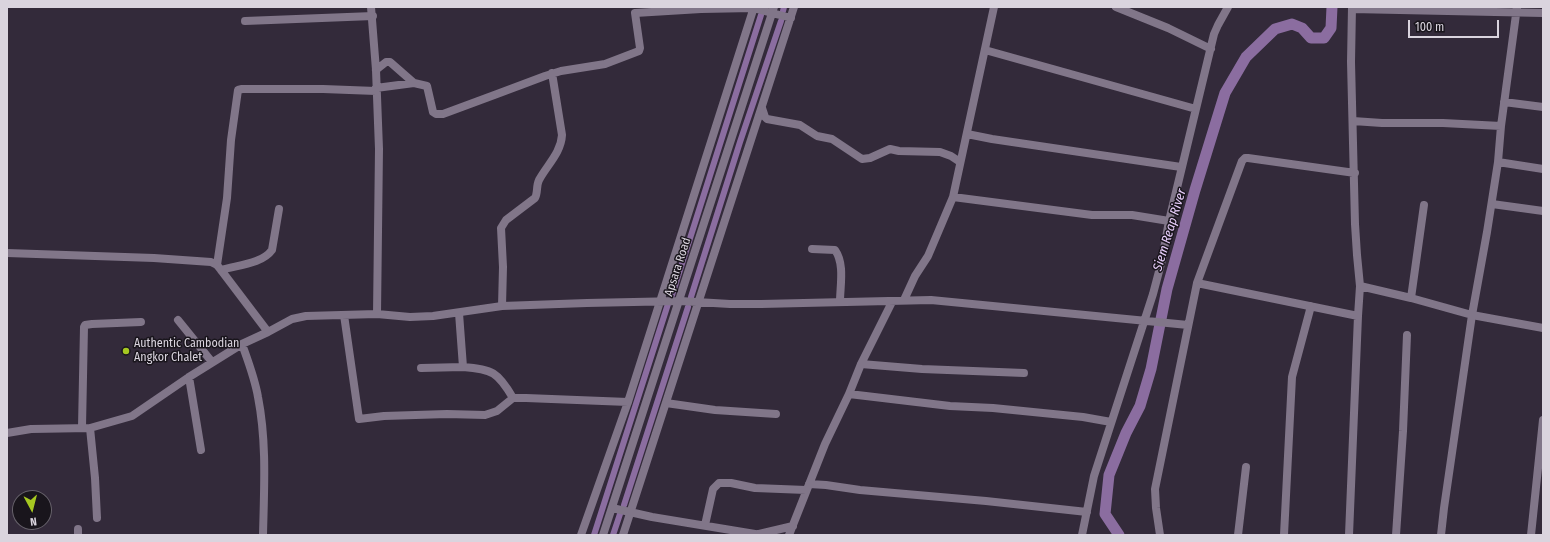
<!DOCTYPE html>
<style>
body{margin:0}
#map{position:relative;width:1550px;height:542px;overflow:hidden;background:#332a3a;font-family:"Fira Sans Condensed",sans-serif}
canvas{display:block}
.frame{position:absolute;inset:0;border:8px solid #dad4de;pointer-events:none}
.north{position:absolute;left:12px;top:490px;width:40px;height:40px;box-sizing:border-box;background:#19151c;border:1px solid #66616a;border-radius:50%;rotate:173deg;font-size:11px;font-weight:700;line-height:16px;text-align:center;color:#dad4de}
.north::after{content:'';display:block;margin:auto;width:14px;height:18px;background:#a6c821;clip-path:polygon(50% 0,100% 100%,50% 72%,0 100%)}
.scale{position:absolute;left:1408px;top:20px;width:91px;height:18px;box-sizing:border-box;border:2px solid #dad4de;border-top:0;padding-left:5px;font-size:12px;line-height:14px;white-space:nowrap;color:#dad4de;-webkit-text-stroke:3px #19151c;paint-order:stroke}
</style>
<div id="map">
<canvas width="1550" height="542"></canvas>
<div class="frame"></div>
<div class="north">N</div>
<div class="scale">100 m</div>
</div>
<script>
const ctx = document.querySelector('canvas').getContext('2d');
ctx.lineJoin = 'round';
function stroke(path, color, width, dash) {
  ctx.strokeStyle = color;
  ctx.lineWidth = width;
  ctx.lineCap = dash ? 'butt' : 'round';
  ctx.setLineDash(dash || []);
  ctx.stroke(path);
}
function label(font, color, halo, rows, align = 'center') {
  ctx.font = font + ' "Fira Sans Condensed",sans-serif';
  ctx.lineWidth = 3;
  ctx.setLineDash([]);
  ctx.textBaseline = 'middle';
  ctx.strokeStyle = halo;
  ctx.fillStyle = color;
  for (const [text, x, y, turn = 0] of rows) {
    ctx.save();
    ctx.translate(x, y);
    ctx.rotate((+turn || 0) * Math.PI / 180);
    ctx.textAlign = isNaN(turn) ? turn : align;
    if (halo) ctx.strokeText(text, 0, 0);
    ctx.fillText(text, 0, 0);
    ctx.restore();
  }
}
stroke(new Path2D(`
 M783,11L784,7
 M672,295L761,15
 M691,297L740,142L781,21
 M624,505L688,307
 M594,535L668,304
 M613,535L620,514`), '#8b6da0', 6);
stroke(new Path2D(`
 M1119,535L1105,514L1109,475L1126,433L1140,406L1151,369L1167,289L1195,190L1225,93L1246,57L1275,29L1292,24L1302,28L1311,38H1324L1331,28L1332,7`), '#8b6da0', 11);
stroke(new Path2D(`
 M371,7L376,70L379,149L377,314
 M1116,7L1168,28L1211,49
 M1352,9L1543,13
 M245,21L373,16
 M985,50L1196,109
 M376,70L386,62H390L414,83L427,86L433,112L436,114H443L497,94L545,76L561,71L605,64L639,51L640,48L635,13L701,9L753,8L791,18
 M376,88L414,83
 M1504,102L1543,107
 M762,108L765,117L767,119L800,125L817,136L832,139L862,159L870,158L890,149L899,151L940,152L951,156L960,162
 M1353,121L1382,123H1443L1501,126
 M967,134L992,139L1181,167
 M1498,162L1543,169
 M953,197L1092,215H1132L1169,221
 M1492,204L1543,211
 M812,249L835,250C845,264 840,286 840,302
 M7,253L154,258L211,262L217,265L221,270L268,332
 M217,265L227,198L231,140L238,90L242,89H323L376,91
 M221,270C238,265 262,264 272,250L279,209
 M1197,283L1358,316
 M1360,286L1411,298L1472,315L1543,328
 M1411,298L1424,205
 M904,300L915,276L928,256L953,197L994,7
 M502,306L503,267L501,228L506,220L535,198C538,193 536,186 539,180C547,165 561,153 562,135L552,73
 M344,315L359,419L384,416L447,414L485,415L497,411L513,398H526L628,402
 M178,320L212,362
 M242,344C248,361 255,379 258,397C267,443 264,489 263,535
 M861,364L922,369L1024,373
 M463,367C492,369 498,372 513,398
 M421,368L463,367L459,313
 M189,377L201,450
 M849,394L950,406L993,408L1083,417L1111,422
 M666,403L715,410L776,414
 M82,427L84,327L85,325L92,324L141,322
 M90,428L95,478L97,518
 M7,433L31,429L90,428L132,416L189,377L242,344L268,332L292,319L306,316L377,314L410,317L433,316L502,306L587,303L680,301L730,304H761L931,300L1188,325
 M809,484L826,485L860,490L986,501L1087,512
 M612,508L652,517L761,535
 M705,525L713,489L719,483H731L755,488L806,490
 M78,529V535
 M759,534L793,526
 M581,535L628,402L754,7
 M603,535L774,7
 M623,535L794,7
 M789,535L825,444L849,394L861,364L892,302
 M1082,535L1094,476L1153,294L1162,260L1169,221L1214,34L1218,25L1228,7
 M1160,535L1156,508L1155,489L1197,283L1242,161L1245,158H1248L1355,173
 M1238,535L1246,467
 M1284,535L1292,377L1311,306
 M1349,535L1358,316L1360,286L1357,255L1355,224L1351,62L1352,7
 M1396,535L1403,431L1407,335
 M1441,535L1444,508L1472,315L1487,232L1498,162L1501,126L1517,7
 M1531,535L1543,420`), '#817689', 8);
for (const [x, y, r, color] of [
 [126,351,4,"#a6c821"]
]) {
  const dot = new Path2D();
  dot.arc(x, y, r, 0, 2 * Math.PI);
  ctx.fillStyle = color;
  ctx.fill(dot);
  stroke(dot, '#19151c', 1.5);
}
label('12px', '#dad4de', '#19151c', [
 ["Apsara Road",678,267,-72]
]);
label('12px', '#dad4de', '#19151c', [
 ["Authentic Cambodian",134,344],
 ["Angkor Chalet",134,358]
], 'left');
label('italic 13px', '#e9cffd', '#19151c', [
 ["Siem Reap River",1170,230,-73]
]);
</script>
